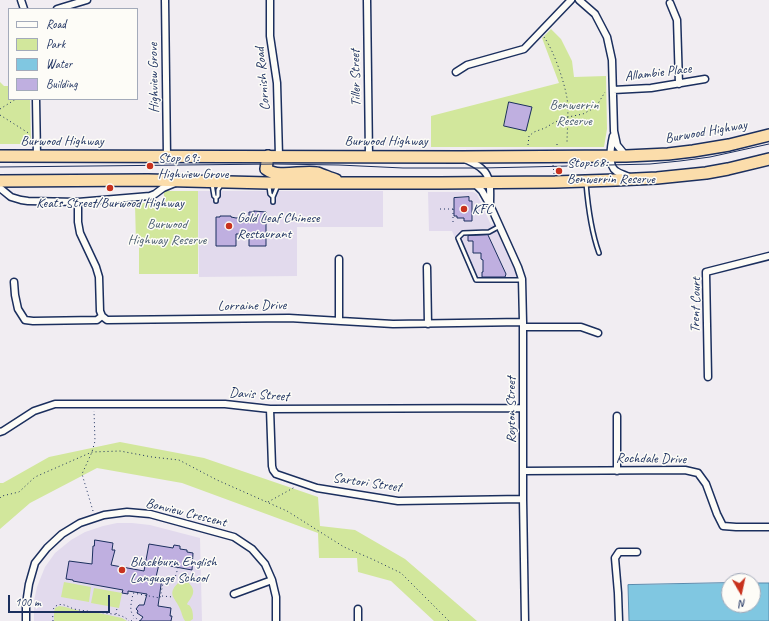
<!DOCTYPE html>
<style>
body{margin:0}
#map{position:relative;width:769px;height:621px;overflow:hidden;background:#f1edf2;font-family:Caveat,sans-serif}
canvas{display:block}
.legend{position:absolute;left:8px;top:8px;width:130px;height:92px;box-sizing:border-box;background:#fdfcf7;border:1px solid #a3aaba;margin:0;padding:5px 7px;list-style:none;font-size:12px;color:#1b2f5e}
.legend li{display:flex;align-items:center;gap:8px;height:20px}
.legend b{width:20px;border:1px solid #a3aaba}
.north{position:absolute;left:721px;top:573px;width:40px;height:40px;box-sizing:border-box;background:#fdfcf7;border:1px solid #a3aaba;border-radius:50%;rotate:171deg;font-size:11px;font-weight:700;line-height:16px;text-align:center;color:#1b2f5e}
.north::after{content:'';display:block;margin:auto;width:14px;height:18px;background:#c8321e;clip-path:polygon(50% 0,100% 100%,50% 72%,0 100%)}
.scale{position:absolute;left:8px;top:595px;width:102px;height:18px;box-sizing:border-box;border:2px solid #1b2f5e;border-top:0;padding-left:5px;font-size:12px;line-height:14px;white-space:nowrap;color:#1b2f5e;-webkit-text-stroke:3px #fdfcf7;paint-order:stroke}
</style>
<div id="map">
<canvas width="769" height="621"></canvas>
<ul class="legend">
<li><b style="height:5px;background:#fdfcf7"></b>Road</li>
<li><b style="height:11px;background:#d2e79c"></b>Park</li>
<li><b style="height:11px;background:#80c7e1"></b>Water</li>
<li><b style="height:11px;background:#bfafe0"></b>Building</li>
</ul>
<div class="north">N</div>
<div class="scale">100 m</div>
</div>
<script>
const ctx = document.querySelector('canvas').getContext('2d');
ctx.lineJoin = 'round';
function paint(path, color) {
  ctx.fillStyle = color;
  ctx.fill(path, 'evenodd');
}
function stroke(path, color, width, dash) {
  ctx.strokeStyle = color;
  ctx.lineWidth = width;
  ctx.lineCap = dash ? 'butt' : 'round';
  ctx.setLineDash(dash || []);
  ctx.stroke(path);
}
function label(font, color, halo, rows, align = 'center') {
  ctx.font = font + ' Caveat,sans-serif';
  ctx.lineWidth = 3;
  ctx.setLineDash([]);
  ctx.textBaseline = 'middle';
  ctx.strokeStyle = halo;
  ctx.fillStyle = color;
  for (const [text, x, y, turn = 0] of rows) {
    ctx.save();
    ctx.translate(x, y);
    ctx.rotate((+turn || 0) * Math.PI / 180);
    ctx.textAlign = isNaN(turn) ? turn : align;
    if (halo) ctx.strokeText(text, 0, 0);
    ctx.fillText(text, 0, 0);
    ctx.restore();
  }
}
paint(new Path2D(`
 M198,191H383V227H297V276L199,277Z
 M428,192H473L477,194L491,225L494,224L517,275L518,282H475L452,231H429Z
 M117,523H132L150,525L200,538L202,621H34V601L37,587L45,567L55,553L71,540L85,532L103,526Z`), '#e2daed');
paint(new Path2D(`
 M551,29L561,39L572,61L574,77L606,76L607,129L604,147H431V116L559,83L542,38Z
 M0,82L4,86H9V99H30L31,144H0Z
 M164,191H198V274H139V243H136L135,204L164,201Z
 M120,442L204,458L318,497L320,526L355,530L405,559L477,621H434L391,581L358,572L357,558H319L318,533L182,483L97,468L30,503L0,529V483H3L49,457Z
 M64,582L91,587L89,602L61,597Z
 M183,582H188C197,591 193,595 187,604L188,605H189C193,609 193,614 193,619L190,621H185C182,617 182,613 180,609C176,598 166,595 178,583Z
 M94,588L122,593L119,608L91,603Z
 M59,606C69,607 85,614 94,612L122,618L127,621H54V612L55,608Z`), '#d2e79c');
const water = new Path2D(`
 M729,583V605H753V583H769V621H629L628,585Z`);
paint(water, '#80c7e1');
stroke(water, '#588aad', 1);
const building = new Path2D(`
 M509,102L532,107L526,131L504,126Z
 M469,197V201H472V221H464V218H457V216H454V198Z
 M254,211L266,212V246H249V234H236V246H216V217H220V216H231V217L236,218L249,217V212H254Z
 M488,235L506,274L505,277H482V272H483V260L481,259V253H473V241H468V236Z
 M95,540L113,543L112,550H115L111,565L144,571L149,544L173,548L174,545L180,546V549L187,550V552L193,553L192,570L159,564L156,577L162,578L158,606L171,608L170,616H172L171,621H140L143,617L137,613L138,611L136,609L139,605H144L147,594L128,591V594L122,593L123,590L73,581V580L66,579L69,561L92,564L93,546H94Z`);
paint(building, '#bfafe0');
stroke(building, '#1b2f5e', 1);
const lane = new Path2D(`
 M586,183C588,207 591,231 599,253
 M212,184L214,196L216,198V201
 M269,186L270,194L273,197
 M216,198L218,196V190L221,185
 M273,202V197L278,185
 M500,226L489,232L463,233L458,238L476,280H521`);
const street = new Path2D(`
 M21,0L24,9
 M165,0L167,156
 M270,0V36L277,83L279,156
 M367,0L369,156
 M579,0L595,14L607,37L612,60L614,131L617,145L626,156
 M670,3L677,20L679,84
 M57,9L87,0
 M456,72L467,65L524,49L571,0
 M613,90L651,88L705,79
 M36,99L37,156
 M613,136C611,145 607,165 616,171C620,174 626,175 631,178
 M465,159C471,162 478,165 482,169C492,177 490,192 490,203
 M474,183L482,191L490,205L518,267L522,279L523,322V499L525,621
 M0,188L11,197L21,200L28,201L78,202L150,196L155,194L163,188L175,183
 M78,202V222L80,233L96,267L99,277L100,311L102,316
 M427,267L428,324
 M14,282L15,295L18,309L25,320L33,321L97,320L102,316L107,320L289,318L393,324L523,322
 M339,320V259
 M523,327H581L598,333
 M708,377L706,272L769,256
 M270,409L272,466L273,470L276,474L317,488L398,501L523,499
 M617,416V471
 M0,432L3,431L34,411L55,404H225L270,409L523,408
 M523,471L685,470L698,473L706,484L717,514L723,526L736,527H769
 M234,594L272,580
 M358,609V621
 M26,621V604L29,584L35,563L47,548L62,534L80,523L104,515L127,512L150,514L234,537L252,549L265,564L272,580L276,597V621
 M619,621L618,593L615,558L619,552H637`);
const highway = new Path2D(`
 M0,156L462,157L626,156L668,154L693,151L729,145L769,135
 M268,156L266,169C279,179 302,170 317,173C323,175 330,178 336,180
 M0,181L148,180L268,183H440L555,182L616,180L657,178L706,173L728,169L769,159`);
stroke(lane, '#1b2f5e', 6);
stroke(street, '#1b2f5e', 9);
stroke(highway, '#1b2f5e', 14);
stroke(new Path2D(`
 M544,37C554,51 564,81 567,98C569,113 567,129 567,144
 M0,109L16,99
 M0,115L30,134
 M557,144V148
 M528,145L529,136L534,132L545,128L555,122L568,117L583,114L596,107L605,92
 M553,165L554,174
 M440,209H454
 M453,209V225
 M0,498L2,496L19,492L35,477L92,452L120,451L152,457L179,460L217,480L287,511L344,547L372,559L401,573L449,621
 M268,502L295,487
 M93,511L82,474L92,452L95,441L94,411
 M162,596L173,597
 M116,614L117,608
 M53,621C53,616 51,609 56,606C62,602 68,607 74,609C89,612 103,612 118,615C123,616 126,618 129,621
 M131,621L134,618
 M140,621C127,613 131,607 133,593L160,598L163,583L170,584L174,581L178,568`), '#1b2f5e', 1, [1, 3]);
stroke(lane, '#fdfcf7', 3);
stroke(street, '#fdfcf7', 6);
stroke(highway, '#fbddab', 11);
stroke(new Path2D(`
 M0,167L275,164L339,165L403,168H482L528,167L650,164L680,161L710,157L769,144`), '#1b2f5e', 1);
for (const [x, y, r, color] of [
 [150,166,4,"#c8321e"],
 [559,171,4,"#c8321e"],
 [110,188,4,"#c8321e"],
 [464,209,4,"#c8321e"],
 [229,226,4,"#c8321e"],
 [122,570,4,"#c8321e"]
]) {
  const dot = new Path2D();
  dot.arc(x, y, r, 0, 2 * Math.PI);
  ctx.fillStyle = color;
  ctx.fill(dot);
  stroke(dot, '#fdfcf7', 1.5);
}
label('14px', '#1b2f5e', '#fdfcf7', [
 ["Allambie Place",658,73,-7],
 ["Highview Grove",154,78,-91],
 ["Tiller Street",356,78,-91],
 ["Cornish Road",263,79,-95],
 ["Burwood Highway",706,132,-10],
 ["Burwood Highway",62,141],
 ["Burwood Highway",386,141],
 ["Trent Court",696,305,-89],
 ["Lorraine Drive",252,306,-1],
 ["Davis Street",259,395,4],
 ["Royton Street",511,410,-90],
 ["Rochdale Drive",651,459,1],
 ["Sartori Street",367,483,8],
 ["Bonview Crescent",186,513,14]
]);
label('14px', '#495d6e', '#fdfcf7', [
 ["Benwerrin",574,105],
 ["Reserve",574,121],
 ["Burwood",167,224],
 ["Highway Reserve",167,240]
]);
label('14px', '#1b2f5e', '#fdfcf7', [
 ["Stop 69:",158,158],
 ["Highview Grove",158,174],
 ["Stop 68:",567,163],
 ["Benwerrin Reserve",567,179],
 ["Keats Street/Burwood Highway",110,203,"center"],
 ["KFC",472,209],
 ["Gold Leaf Chinese",237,218],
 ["Restaurant",237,234],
 ["Blackburn English",130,562],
 ["Language School",130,578]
], 'left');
</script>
